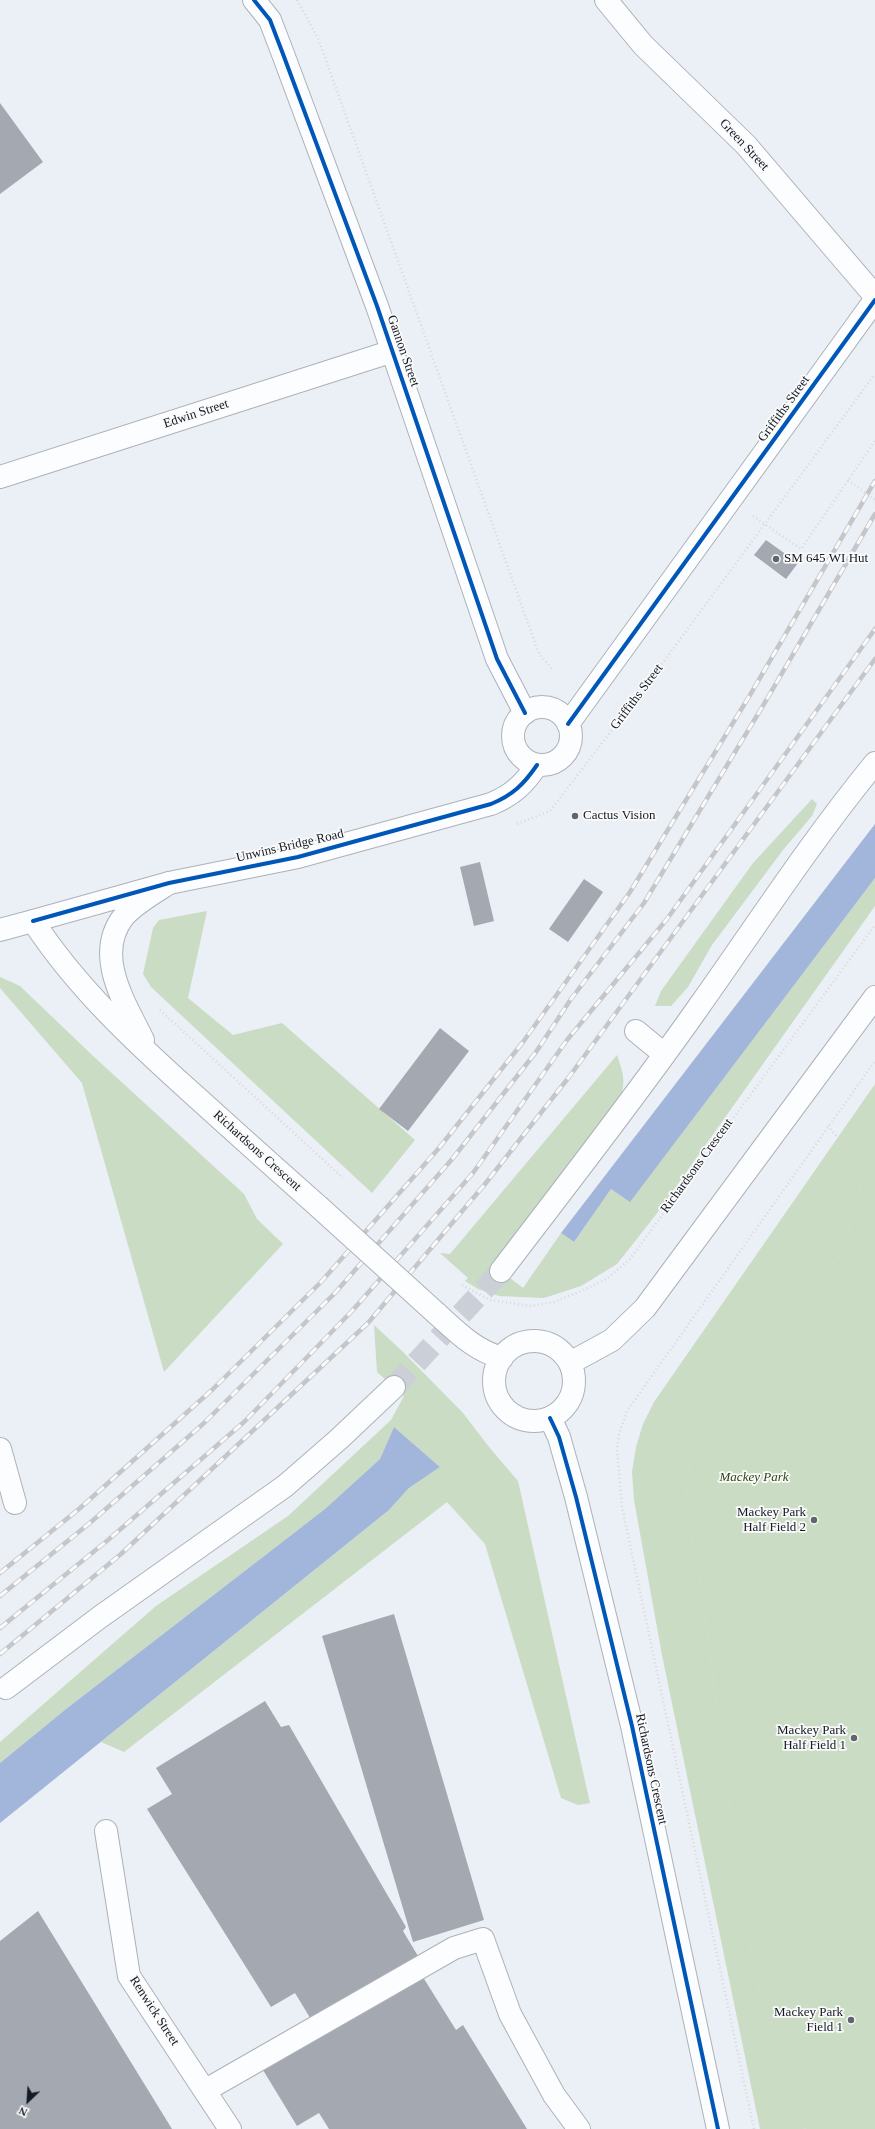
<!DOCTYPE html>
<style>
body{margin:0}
#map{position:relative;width:875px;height:2129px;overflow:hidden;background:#ebeff6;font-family:"Times New Roman",serif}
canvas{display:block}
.north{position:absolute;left:8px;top:2081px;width:40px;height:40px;-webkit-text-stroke:3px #fafafa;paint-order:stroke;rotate:205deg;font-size:11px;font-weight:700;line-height:16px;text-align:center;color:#131a25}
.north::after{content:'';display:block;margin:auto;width:14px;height:18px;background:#131a25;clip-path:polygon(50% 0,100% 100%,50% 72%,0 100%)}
</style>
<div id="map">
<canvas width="875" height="2129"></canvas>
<div class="north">N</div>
</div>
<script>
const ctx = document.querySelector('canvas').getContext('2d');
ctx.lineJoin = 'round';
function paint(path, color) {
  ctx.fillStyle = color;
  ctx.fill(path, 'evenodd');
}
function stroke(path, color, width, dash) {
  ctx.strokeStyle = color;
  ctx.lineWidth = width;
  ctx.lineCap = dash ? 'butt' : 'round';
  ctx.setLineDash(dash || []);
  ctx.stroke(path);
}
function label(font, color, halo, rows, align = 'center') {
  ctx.font = font + ' "Times New Roman",serif';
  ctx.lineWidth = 3.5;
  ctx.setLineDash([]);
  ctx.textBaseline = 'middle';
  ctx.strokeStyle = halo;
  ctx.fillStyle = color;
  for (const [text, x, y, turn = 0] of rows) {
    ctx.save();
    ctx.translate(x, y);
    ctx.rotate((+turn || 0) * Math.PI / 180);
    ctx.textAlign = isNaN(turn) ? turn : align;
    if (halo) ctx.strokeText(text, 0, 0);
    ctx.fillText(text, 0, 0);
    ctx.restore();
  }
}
paint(new Path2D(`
 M812,799L817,804L812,816L783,850L712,945L688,987L671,1006H655L661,991L753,863Z
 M875,878V906L658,1212L617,1264L581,1286L544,1298L499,1296L478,1289L465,1281L468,1278L440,1253L450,1254L617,1055C625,1078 626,1084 617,1107L492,1264L523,1288L561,1233L574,1242L611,1189L630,1201Z
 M207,911L188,998L233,1035L282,1023L415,1140L372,1193L151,987L143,974L153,928L159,920Z
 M0,977L20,986L92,1055L244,1194L257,1219L283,1244L164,1372L82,1083L0,988Z
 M875,1084V2129H760L662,1655L634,1500L632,1472L636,1447L643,1424L654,1402Z
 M374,1325L402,1351L463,1413L489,1447L518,1481L590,1803L578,1805L561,1798L485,1544L447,1502L124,1752L101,1742L389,1510L409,1488L440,1467L394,1427L380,1459L325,1509L66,1709L0,1763V1742L156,1606L288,1516L391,1420L404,1396L377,1372Z`), '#cadcc3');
paint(new Path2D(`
 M875,824V878L630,1202L611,1189L574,1242L561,1233Z
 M394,1427L440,1467L409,1488L389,1510L0,1823V1763L66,1709L325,1509L380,1459Z`), '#a2b6db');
paint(new Path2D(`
 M0,103L43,162L0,194Z
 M766,540L798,563L786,579L754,555Z
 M480,862L494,921L474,926L460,867Z
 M584,879L603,892L568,942L549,929Z
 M440,1028L469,1051L408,1131L379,1109Z
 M394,1614L484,1920L413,1942L322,1636Z
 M265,1701L281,1727L289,1725L406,1927L403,1931L418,1956L312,2021L295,1993L271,2007L147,1809L172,1794L156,1768Z
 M38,1911L172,2129H0V1941Z
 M421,1974L456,2030L463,2025L527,2129H329L319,2113L297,2126L263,2070Z`), '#a4a9b1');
stroke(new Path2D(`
 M394,1387L501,1271`), '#cbcfd7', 22, [22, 11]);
const minor = new Path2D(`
 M254,0L270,20L283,54L377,306L497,659L525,713
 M606,0L643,45L746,145L875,296
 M0,477L393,351
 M513 736a29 29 0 1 1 58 0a29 29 0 1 1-58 0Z
 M568,724L875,300
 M33,921L169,883L298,857L491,804C513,795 524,784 537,765
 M636,1031L664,1054
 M501,1271C568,1183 637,1095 700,1005C758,923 812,840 875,763
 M550,1418L559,1437L576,1497L632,1726L718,2129
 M0,1449L15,1503
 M6,1688L100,1617L285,1486L339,1439L394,1387
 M106,1831L129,1976L230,2129
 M206,2090L454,1948L483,1939L510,2014L554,2095L579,2129`);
const major = new Path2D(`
 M0,930L33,921C76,987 135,1042 193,1094C235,1132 276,1169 318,1206
 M143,1040C125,1003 93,955 124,916C136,903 154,893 169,883
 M436,1313C457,1332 474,1350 502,1358
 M494 1381a40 40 0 1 1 80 0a40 40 0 1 1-80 0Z
 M570,1363L612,1340L645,1308L875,997`);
stroke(minor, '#adb1ba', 24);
stroke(major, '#adb1ba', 24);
stroke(new Path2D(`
 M297,0L318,38L539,654L552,669
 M753,516L801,549L875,441
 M517,824L550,811L645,687L875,374
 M160,1010L343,1178
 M462,1285L490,1300L531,1306L554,1302L586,1289L608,1278L630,1259L875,925
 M754,2129L622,1507L617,1449L619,1434L627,1411L875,1061
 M805,2129L788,2083L754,1972L725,1775L700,1574L685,1513L691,1453L726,1393L840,1255L856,1210L861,1185L857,1167L850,1152L828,1126`), '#d7d8db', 2.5, [1, 3]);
stroke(minor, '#fcfdfe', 22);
stroke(major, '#fcfdfe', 22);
const rail = new Path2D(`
 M0,1573L79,1509L213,1389L321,1282L439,1148L523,1042L630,892L750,695L875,481
 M0,1596L91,1522L203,1424L335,1293L453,1158L536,1052L571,999L644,903L764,704L875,514
 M0,1628L108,1540L244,1422L352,1311L473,1173L567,1040L667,919L875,629
 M0,1654L121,1554L368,1323L485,1184L569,1077L875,659`);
stroke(rail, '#c5c6c9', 4.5);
stroke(rail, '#fafafa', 3, [9]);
const majorBridge = new Path2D(`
 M318,1206L436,1313`);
stroke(majorBridge, '#adb1ba', 24, []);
stroke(new Path2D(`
 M848,480L875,500`), '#d7d8db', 2.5, [1, 3]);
stroke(majorBridge, '#fcfdfe', 22);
stroke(new Path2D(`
 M254,0L270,20L283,54L377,306L497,659L525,713
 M568,724L875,300
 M33,921L169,883L298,857L491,804C513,795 524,784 537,765
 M550,1418L559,1437L576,1497L632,1726L718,2129`), '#0057b8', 4);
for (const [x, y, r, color] of [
 [776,559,4,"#5f656e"],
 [575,816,4,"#5f656e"],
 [814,1520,4,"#5f656e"],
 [854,1738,4,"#5f656e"],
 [851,2020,4,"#5f656e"]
]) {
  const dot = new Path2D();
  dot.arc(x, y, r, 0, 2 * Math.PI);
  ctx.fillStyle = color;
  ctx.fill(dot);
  stroke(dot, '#fafafa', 1.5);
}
label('13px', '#131a25', '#fafafa', [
 ["Green Street",744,145,47],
 ["Gannon Street",403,351,71],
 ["Griffiths Street",784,409,-54],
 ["Edwin Street",196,414,-18],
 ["Griffiths Street",637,697,-53],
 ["Unwins Bridge Road",290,846,-13],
 ["Richardsons Crescent",257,1151,42],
 ["Richardsons Crescent",697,1166,-54],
 ["Richardsons Crescent",651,1769,78],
 ["Renwick Street",154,2011,57]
]);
label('13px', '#131a25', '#fafafa', [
 ["SM 645 WI Hut",784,559,"left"],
 ["Cactus Vision",583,816,"left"],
 ["Mackey Park",806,1513],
 ["Half Field 2",806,1528],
 ["Mackey Park",846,1731],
 ["Half Field 1",846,1746],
 ["Mackey Park",843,2013],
 ["Field 1",843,2028]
], 'right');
label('italic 13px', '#2b450e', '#fafafa', [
 ["Mackey Park",754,1478]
]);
</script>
